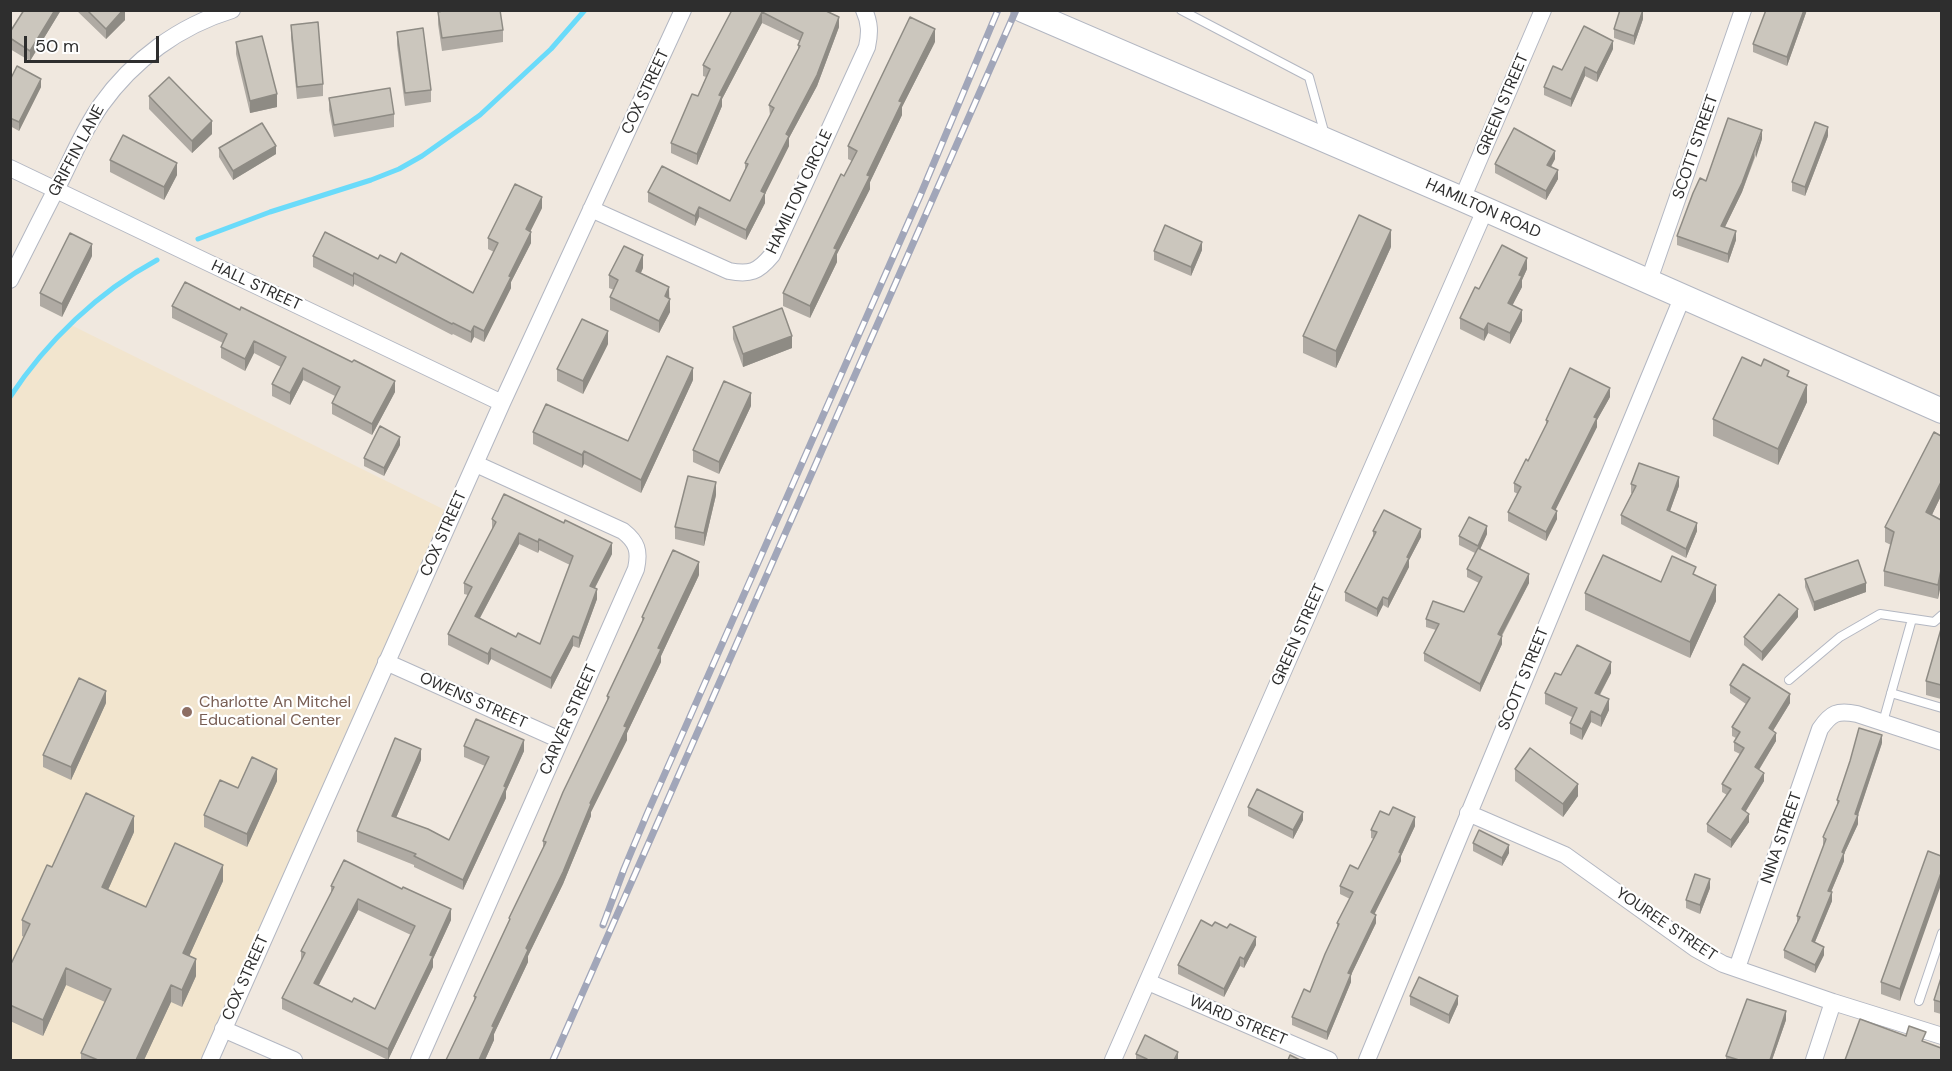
<!DOCTYPE html>
<style>
body{margin:0}
#map{position:relative;width:1952px;height:1071px;overflow:hidden;background:#f0e8df;font-family:"DM Sans",sans-serif}
canvas{display:block}
.frame{position:absolute;inset:0;border:12px solid #2e2e2e;pointer-events:none}
.scale{position:absolute;left:24px;top:36px;width:135px;height:27px;box-sizing:border-box;border:3px solid #2e2e2e;border-top:0;padding-left:8px;font-size:18px;line-height:21px;white-space:nowrap;color:#2e2e2e;-webkit-text-stroke:4px #fff;paint-order:stroke}
</style>
<div id="map">
<canvas width="1952" height="1071"></canvas>
<div class="frame"></div>
<div class="scale">50 m</div>
</div>
<script>
const ctx = document.querySelector('canvas').getContext('2d');
ctx.lineJoin = 'round';
function paint(path, color) {
  ctx.fillStyle = color;
  ctx.fill(path, 'evenodd');
}
function stroke(path, color, width, dash) {
  ctx.strokeStyle = color;
  ctx.lineWidth = width;
  ctx.lineCap = dash ? 'butt' : 'round';
  ctx.setLineDash(dash || []);
  ctx.stroke(path);
}
function label(font, color, halo, rows, align = 'center') {
  ctx.font = font + ' "DM Sans",sans-serif';
  ctx.lineWidth = 4.5;
  ctx.setLineDash([]);
  ctx.textBaseline = 'middle';
  ctx.strokeStyle = halo;
  ctx.fillStyle = color;
  for (const [text, x, y, turn = 0] of rows) {
    ctx.save();
    ctx.translate(x, y);
    ctx.rotate((+turn || 0) * Math.PI / 180);
    ctx.textAlign = isNaN(turn) ? turn : align;
    if (halo) ctx.strokeText(text, 0, 0);
    ctx.fillText(text, 0, 0);
    ctx.restore();
  }
}
paint(new Path2D(`
 M71,325L453,514L210,1060H11L10,397L33,366Z`), '#f2e5ce');
stroke(new Path2D(`
 M198,239L270,212L371,180L399,169L422,156L480,115L551,49L585,10
 M10,397C47,341 98,292 157,260`), '#6adbfa', 5);
const lane = new Path2D(`
 M1181,10L1309,77L1325,135
 M1789,680L1840,637L1880,614L1934,622L1942,615
 M1891,693L1942,708
 M1883,722L1912,619
 M1919,1001L1942,933`);
const street = new Path2D(`
 M10,168L502,403
 M1462,199L1543,10
 M591,209L729,271C750,275 758,272 772,255L867,47C870,33 870,23 864,10
 M10,280C27,247 43,214 60,182C73,156 84,129 101,105C133,60 179,26 232,10
 M1648,283L1743,10
 M386,662L560,740
 M1468,813L1565,855L1696,949L1723,964L1833,1002L1942,1036
 M1737,968L1820,729C1831,713 1837,710 1857,714L1942,742
 M1148,982L1329,1060
 M223,1029L294,1060
 M210,1060L502,403L683,10
 M419,1060L636,569C640,551 637,542 623,531L476,464
 M1113,1060L1485,210
 M1367,1060L1682,298
 M1814,1060L1833,1002`);
const secondary = new Path2D(`
 M1023,10L1462,199L1942,411`);
stroke(lane, '#b3b7c2', 10);
stroke(street, '#b3b7c2', 18);
stroke(secondary, '#b3b7c2', 26);
stroke(lane, '#fff', 8);
stroke(street, '#fff', 16);
stroke(secondary, '#fff', 24);
const rail = new Path2D(`
 M603,925L624,869L647,814L920,196L998,10
 M553,1060L1016,10`);
stroke(rail, '#a1a6b9', 7);
stroke(rail, '#fff', 4.5, [14]);
paint(new Path2D(`
 M24,10H61L30,61L10,49V32Z
 M76,10H125V20L106,39Z
 M732,10H824L839,27L817,86L789,138V146L765,194V203L746,240L699,217L695,226L648,202V192L730,201L745,170V163L770,116L769,105L798,50V45L800,41L762,23L722,99V106L697,165L671,153V143L698,96L706,77L703,76V65Z
 M1807,10L1787,66L1753,52V44Z
 M438,12L503,30V42L442,51L438,24Z
 M1643,19L1634,45L1614,38V29Z
 M291,25L323,84V96L297,99L291,38Z
 M397,32L431,90V102L405,106L397,45Z
 M236,42L277,107L250,113L236,54Z
 M935,42L902,107V115L870,182V189L837,254V262L810,318L783,306V293L852,161L848,159V146Z
 M1613,49L1597,82L1585,76L1571,107L1544,95V87L1562,70Z
 M10,80L41,87L19,131L10,126Z
 M149,96L212,134L192,153L149,109Z
 M329,98L394,114V127L334,137L329,110Z
 M1828,136L1805,196L1792,191V182Z
 M1762,139L1742,192L1725,227L1736,240L1728,263L1677,245V236L1706,181Z
 M219,148L276,154L233,180L219,157Z
 M1555,159L1551,167L1558,179L1546,200L1495,173V164Z
 M110,160L177,175L164,200L110,172Z
 M542,208L530,232L531,243L511,282V288L484,342L474,337L471,343L453,334L452,335L354,284L353,287L313,267V256L378,259L396,263L473,293L494,252L488,249V238Z
 M1391,247L1336,368L1303,353V336Z
 M1202,250L1191,276L1154,260V251Z
 M92,256L62,317L40,306V293Z
 M643,268L641,273L669,287L670,312L659,333L610,310V297L614,290L609,288V275Z
 M1527,269L1522,280V287L1512,305L1522,321L1510,344L1488,333L1484,341L1460,329V318L1479,289Z
 M172,306L395,392L372,435L332,414V403L335,396L303,380L290,405L272,396V384L281,367L254,353L245,371L221,358V347L223,343L172,318Z
 M733,327L792,348L743,367L733,339Z
 M608,344L583,394L557,381V369Z
 M1761,366L1807,402L1778,465L1713,436V419Z
 M693,380L641,493L584,464L582,468L533,444V432L628,441Z
 M1610,397L1597,420V427L1555,510L1557,519L1546,541L1508,521V512L1518,494L1514,492V483L1528,461L1546,426V420Z
 M751,406L719,474L693,462V450Z
 M400,445L384,476L364,466V458Z
 M1631,484L1679,486L1670,511L1697,531L1686,558L1621,524V515L1632,493H1631Z
 M716,495L704,546L675,539V527Z
 M1941,496L1932,515L1941,520L1938,599L1884,586V571L1891,545L1885,542V527Z
 M492,519L612,554L595,588L597,599L579,648L573,646L551,689L491,659L488,665L448,645V634L468,595L464,594V583L492,530ZM519,544L538,553L539,550L570,565L540,644L516,637L480,618Z
 M1373,531L1421,537L1409,560V567L1388,608L1383,605L1377,617L1345,601V592L1373,536Z
 M1487,534L1480,549L1529,583L1502,636V644L1480,692L1424,661V653L1436,630L1426,627V619L1464,612L1479,583L1467,577V569L1475,553L1459,545V536Z
 M699,575L661,656V662L627,733V740L591,812V816L563,884L528,956V962L494,1034V1040L485,1060H446L474,1003V996L509,923V918L543,849V841L607,703V696L642,622V617Z
 M1696,576L1716,601L1690,658L1585,610V593L1661,582Z
 M1805,579L1866,592L1814,611L1805,587Z
 M1798,617L1762,661L1744,645V637Z
 M1941,629V699L1926,695V681Z
 M1611,673L1600,695L1609,710L1601,727L1591,722L1582,740L1570,734V723L1572,717L1545,704V693L1561,675Z
 M1730,685L1790,703L1773,731L1776,741L1759,770L1764,781L1746,811L1749,822L1731,848L1707,832V824L1727,795L1722,792V784L1740,754L1734,751V742L1736,738L1732,736V727L1746,704L1730,693Z
 M106,703L71,780L43,767V755Z
 M1882,743L1858,815V824L1844,854V861L1831,892L1832,901L1815,942L1824,955L1815,973L1784,958V950L1797,924V916L1824,846H1823V837L1837,806V800Z
 M464,746L524,751L506,791V798L463,890L414,867V865L357,842V831L421,760L396,818L449,840L485,766L464,757Z
 M1515,769L1578,796L1563,817L1515,781Z
 M277,781L247,847L204,827V815L238,788Z
 M1248,807L1303,820L1293,839L1248,816Z
 M1415,826L1401,856V861L1374,914L1376,923L1351,975V982L1327,1040L1292,1025V1017L1310,992L1337,929V923L1350,899L1340,894V886L1358,869L1374,839L1371,838V830Z
 M134,832L108,890L146,907L223,881L189,956L196,976L182,1007L171,1002L144,1060H81V1053L105,1002L66,985L43,1036L10,1021V966L24,937L22,936V920L52,867Z
 M1473,843L1509,853L1502,866L1473,851Z
 M1928,851L1900,1001L1881,994V982Z
 M331,886L451,920L433,959V967L388,1060L282,1009V998L301,962V951L331,893ZM358,910L411,935L375,1009L352,1002L319,985Z
 M1710,888L1700,914L1686,908V900Z
 M1212,926L1256,945L1244,968L1240,966L1224,997L1178,974V965Z
 M1941,978V1014L1934,1012V1000Z
 M1410,996L1458,1004L1449,1024L1410,1005Z
 M1786,1020L1772,1060H1726V1056Z
 M1136,1054L1178,1060H1136Z`), '#afaaa3');
paint(new Path2D(`
 M55,10H61L30,61V51Z
 M123,10H125V20L106,39V29Z
 M1643,10V19L1634,45V36Z
 M1804,10H1807L1787,66V57Z
 M762,12V23L722,99V106L697,165V154L719,95Z
 M839,17V27L817,86L789,138V146L765,194V203L746,240V230L761,191Z
 M935,29V42L902,107V115L870,182V189L837,254V262L810,318V306L834,248L867,175L899,101Z
 M1613,41V49L1597,82V73Z
 M1585,67V76L1571,107V99Z
 M41,79V87L19,131V122Z
 M277,94V107L250,113V101Z
 M212,121V134L192,153V141Z
 M1828,127V136L1805,196V187Z
 M1762,130V139L1756,158V150Z
 M276,146V154L233,180V171Z
 M1754,150V158L1742,192L1721,235V226Z
 M1555,151V159L1547,173V165Z
 M177,163V175L164,200V187Z
 M1558,170V179L1546,200V191Z
 M542,197V208L526,240V229Z
 M699,207V217L695,226V216Z
 M1391,230V247L1336,368V351Z
 M1736,231V240L1728,263V254Z
 M531,232V243L511,282V288L484,342V331L509,276Z
 M1202,242V250L1191,276V267Z
 M92,244V256L62,317V304Z
 M643,255V268L636,283V271Z
 M1527,258V269L1522,280V287L1508,314V303L1519,275Z
 M354,273V284L353,287V276Z
 M669,287V299L665,296Z
 M670,299V312L659,333V321Z
 M1522,310V321L1510,344V333Z
 M1488,323V333L1484,341V330Z
 M474,326V337L471,343V332Z
 M608,331V344L583,394V381Z
 M792,336V348L743,367V354Z
 M254,341V353L245,371V359Z
 M303,368V380L290,405V393Z
 M693,368V380L641,493V480Z
 M395,381V392L372,435V424Z
 M1807,385V402L1778,465V449Z
 M1610,388V397L1597,420V427L1552,517V508L1594,417Z
 M751,393V406L719,474V462Z
 M400,437V445L384,476V468Z
 M584,451V464L582,468V455Z
 M1679,477V486L1667,519V510Z
 M716,482V495L704,546V533Z
 M1941,482V496L1926,527V512Z
 M1557,511V519L1546,541V532Z
 M1697,523V531L1686,558V549Z
 M1487,526V534L1478,554V546Z
 M1421,529V537L1409,560V567L1388,608V599L1407,557Z
 M519,533V544L475,627V616Z
 M539,539V550L538,553V542Z
 M612,543V554L590,597V586Z
 M699,562V575L661,656V662L627,733V740L591,812V816L563,884L528,956V962L494,1034V1040L485,1060H479L492,1026L590,803L658,648Z
 M1941,570V585L1938,599V585Z
 M1529,574V583L1498,642V634Z
 M1866,583V592L1814,611V602Z
 M1716,585V601L1690,658V642Z
 M597,589V599L579,648V638Z
 M1383,597V605L1377,617V609Z
 M1798,609V617L1762,661V652Z
 M573,636V646L551,689V678Z
 M1502,636V644L1480,692V684Z
 M491,648V659L488,665V654Z
 M1611,662V673L1595,703V693Z
 M106,691V703L71,780V767Z
 M1790,694V703L1769,737V728Z
 M1609,699V710L1601,727V716Z
 M1591,711V722L1582,740V729Z
 M1776,733V741L1755,776V767Z
 M1882,735V743L1858,815V824L1844,854V861L1828,899V891L1855,814Z
 M524,740V751L506,791V798L463,890V880Z
 M421,749V760L392,827V816Z
 M277,769V781L247,847V834Z
 M1764,773V781L1742,817V809Z
 M1578,784V796L1563,817V804Z
 M1303,812V820L1293,839V830Z
 M1749,814V822L1731,848V840Z
 M134,816V832L102,903V887Z
 M1415,817V826L1401,856V861L1371,921V912Z
 M1509,845V853L1502,866V858Z
 M223,865V881L183,970V953Z
 M1941,873V885L1900,1001V989Z
 M1710,879V888L1700,914V905Z
 M1832,892V901L1812,949V941Z
 M358,899V910L314,994V983Z
 M451,909V920L433,959V967L388,1060V1049Z
 M1376,915V923L1351,975V982L1327,1040V1032L1348,973Z
 M1256,937V945L1244,968V959Z
 M1824,947V955L1815,973V965Z
 M1240,957V966L1224,997V989Z
 M196,959V976L182,1007V990Z
 M66,968V985L43,1036V1020Z
 M171,985V1002L144,1060H136Z
 M1458,996V1004L1449,1024V1015Z
 M1786,1011V1020L1772,1060H1770Z
 M1178,1052V1060H1174Z`), '#8e8b84');
const building = new Path2D(`
 M24,10H55L30,51L10,38V32Z
 M87,10H123L106,29Z
 M447,10H500L503,30L442,38L438,12Z
 M732,10H824L839,17L817,75L786,134L789,136L761,191L765,193L746,230L699,207L695,216L648,192L662,166L730,201L748,164L745,163L774,108L769,105L800,46L798,45L803,33L762,12L719,95L722,96L697,154L671,143L692,94L698,96L710,69L703,65Z
 M1620,10H1643L1634,36L1614,29Z
 M1766,10H1804L1787,57L1753,44Z
 M910,17L935,29L899,101L902,102L867,175L870,176L834,248L837,249L810,306L783,293L841,174L844,176L857,151L848,146Z
 M318,22L323,84L297,87L291,25Z
 M1584,26L1613,41L1597,73L1585,67L1571,99L1544,87L1553,66L1562,70Z
 M423,28L431,90L405,93L397,32Z
 M262,36L277,94L250,101L236,42Z
 M17,66L41,79L19,122L10,118V80Z
 M169,77L212,121L192,141L149,96Z
 M390,88L394,114L334,125L329,98Z
 M1728,118L1762,130L1742,183L1721,226L1736,231L1728,254L1677,236L1693,193L1700,178L1706,181Z
 M1815,122L1828,127L1805,187L1792,182Z
 M262,123L276,146L233,171L219,148Z
 M1514,128L1555,151L1547,165L1558,170L1546,191L1495,164Z
 M123,135L177,163L164,187L110,160Z
 M515,184L542,197L526,229L531,232L509,276L511,277L484,331L474,326L471,332L453,323L452,324L354,273L353,276L313,256L325,232L378,259L380,255L396,263L401,253L473,293L498,243L488,238Z
 M1359,215L1391,230L1336,351L1303,336Z
 M1165,225L1202,242L1191,267L1154,251Z
 M70,233L92,244L62,304L40,293Z
 M1502,245L1527,258L1519,275L1522,276L1508,303L1522,310L1510,333L1488,323L1484,330L1460,318L1475,287L1479,289Z
 M624,246L643,255L636,271L669,287L665,296L670,299L659,321L610,297L618,280L609,275Z
 M185,282L240,310L241,307L352,362L354,360L395,381L372,424L332,403L340,387L303,368L290,393L272,384L286,357L254,341L245,359L221,347L227,334L172,306Z
 M782,308L792,336L743,354L733,327Z
 M582,319L608,331L583,381L557,369Z
 M667,356L693,368L641,480L584,451L582,455L533,432L546,404L628,441Z
 M1742,357L1761,366L1764,359L1789,371L1787,376L1807,385L1778,449L1713,419Z
 M1570,368L1610,388L1594,417L1597,418L1552,508L1557,511L1546,532L1508,512L1521,487L1514,483L1526,459L1528,461L1548,421L1546,420Z
 M724,381L751,393L719,462L693,450Z
 M380,426L400,437L384,468L364,458Z
 M1934,432L1941,436V482L1926,512L1941,520V570L1938,585L1884,571L1894,532L1885,527Z
 M1639,463L1679,477L1667,510L1697,523L1686,549L1621,515L1636,486L1631,484Z
 M688,476L716,482L704,533L675,527Z
 M504,494L564,523L565,520L612,543L590,586L597,589L579,638L573,636L551,678L491,648L488,654L448,634L472,587L464,583L496,522L492,519ZM519,533L538,542L539,539L573,556L540,644L518,633L516,637L475,616Z
 M1384,510L1421,529L1407,557L1409,558L1388,599L1383,597L1377,609L1345,592L1376,532L1373,531Z
 M1469,517L1487,526L1478,546L1459,536Z
 M1478,548L1529,574L1498,634L1502,636L1480,684L1424,653L1439,624L1426,619L1433,601L1464,612L1482,577L1467,569Z
 M673,550L699,562L658,648L661,649L624,726L627,727L590,803L591,804L563,872L526,948L528,950L492,1026L494,1027L479,1060H446L476,997L474,996L510,919L509,918L546,842L543,841L563,792L609,697L607,696L644,618L642,617Z
 M1603,555L1661,582L1672,556L1696,567L1693,574L1716,585L1690,642L1585,593Z
 M1858,560L1866,583L1814,602L1805,579Z
 M1779,594L1798,609L1762,652L1744,637Z
 M1941,629V685L1926,681Z
 M1577,645L1611,662L1595,693L1609,699L1601,716L1591,711L1582,729L1570,723L1577,708L1545,693L1555,673L1561,675Z
 M1743,664L1790,694L1769,728L1776,733L1755,767L1764,773L1742,809L1749,814L1731,840L1707,824L1731,789L1722,784L1744,748L1734,742L1740,732L1732,727L1750,698L1730,685Z
 M79,678L106,691L71,767L43,755Z
 M476,719L524,740L504,786L506,787L463,880L414,856L416,854L357,831L395,738L421,749L392,816L428,829L449,840L489,757L464,746Z
 M1859,728L1882,735L1855,814L1858,815L1842,852L1844,853L1828,891L1832,892L1812,941L1824,947L1815,965L1784,950L1800,917L1797,916L1826,839L1823,837L1839,801L1837,800L1850,761Z
 M1530,748L1578,784L1563,804L1515,769Z
 M252,757L277,769L247,834L204,815L220,780L238,788Z
 M1257,789L1303,812L1293,830L1248,807Z
 M86,793L134,816L102,887L146,907L175,843L223,865L183,953L196,959L182,990L171,985L136,1060H98L81,1053L111,989L66,968L43,1020L10,1005V966L30,924L22,920L47,865L52,867Z
 M1393,807L1415,817L1399,852L1401,853L1371,912L1376,915L1348,973L1351,974L1327,1032L1292,1017L1304,989L1310,992L1325,954L1339,924L1337,923L1353,892L1340,886L1350,865L1358,869L1377,832L1371,830L1380,811L1389,815Z
 M1479,830L1509,845L1502,858L1473,843Z
 M1928,851L1941,856V873L1900,989L1881,982Z
 M344,860L402,889L403,887L451,909L430,955L433,956L388,1049L282,998L305,953L301,951L334,887L331,886ZM358,899L415,926L375,1009L354,998L352,1002L314,983Z
 M1695,874L1710,879L1700,905L1686,900Z
 M1201,920L1212,926L1215,922L1227,928L1230,924L1256,937L1244,959L1240,957L1224,989L1178,965Z
 M1419,977L1458,996L1449,1015L1410,996Z
 M1941,978V1002L1934,1000Z
 M1747,999L1786,1011L1770,1060H1739L1726,1056Z
 M1860,1019L1906,1036L1909,1026L1926,1032L1922,1041L1941,1048V1060H1845Z
 M1145,1035L1178,1052L1174,1060H1146L1147,1059L1136,1054Z
 M1290,1055L1300,1060H1288Z`);
paint(building, '#cbc6bd');
stroke(building, '#8e8b84', 1.5);
for (const [x, y, r, color] of [
 [187,712,6,"#8d6e63"]
]) {
  const dot = new Path2D();
  dot.arc(x, y, r, 0, 2 * Math.PI);
  ctx.fillStyle = color;
  ctx.fill(dot);
  stroke(dot, '#fff', 2);
}
label('16px', '#2e2e2e', '#fff', [
 ["COX STREET",646,92,-65],
 ["GREEN STREET",1503,105,-67],
 ["SCOTT STREET",1696,147,-71],
 ["GRIFFIN LANE",77,151,-62],
 ["HAMILTON CIRCLE",800,192,-65],
 ["HAMILTON ROAD",1483,209,24],
 ["HALL STREET",256,286,25],
 ["COX STREET",444,534,-66],
 ["GREEN STREET",1299,635,-66],
 ["SCOTT STREET",1524,679,-68],
 ["OWENS STREET",473,701,24],
 ["CARVER STREET",569,720,-66],
 ["NINA STREET",1782,838,-71],
 ["YOUREE STREET",1666,925,34],
 ["COX STREET",246,978,-66],
 ["WARD STREET",1238,1021,23]
]);
label('16px', '#785e54', '#fff', [
 ["Charlotte An Mitchel",199,703],
 ["Educational Center",199,721]
], 'left');
</script>
